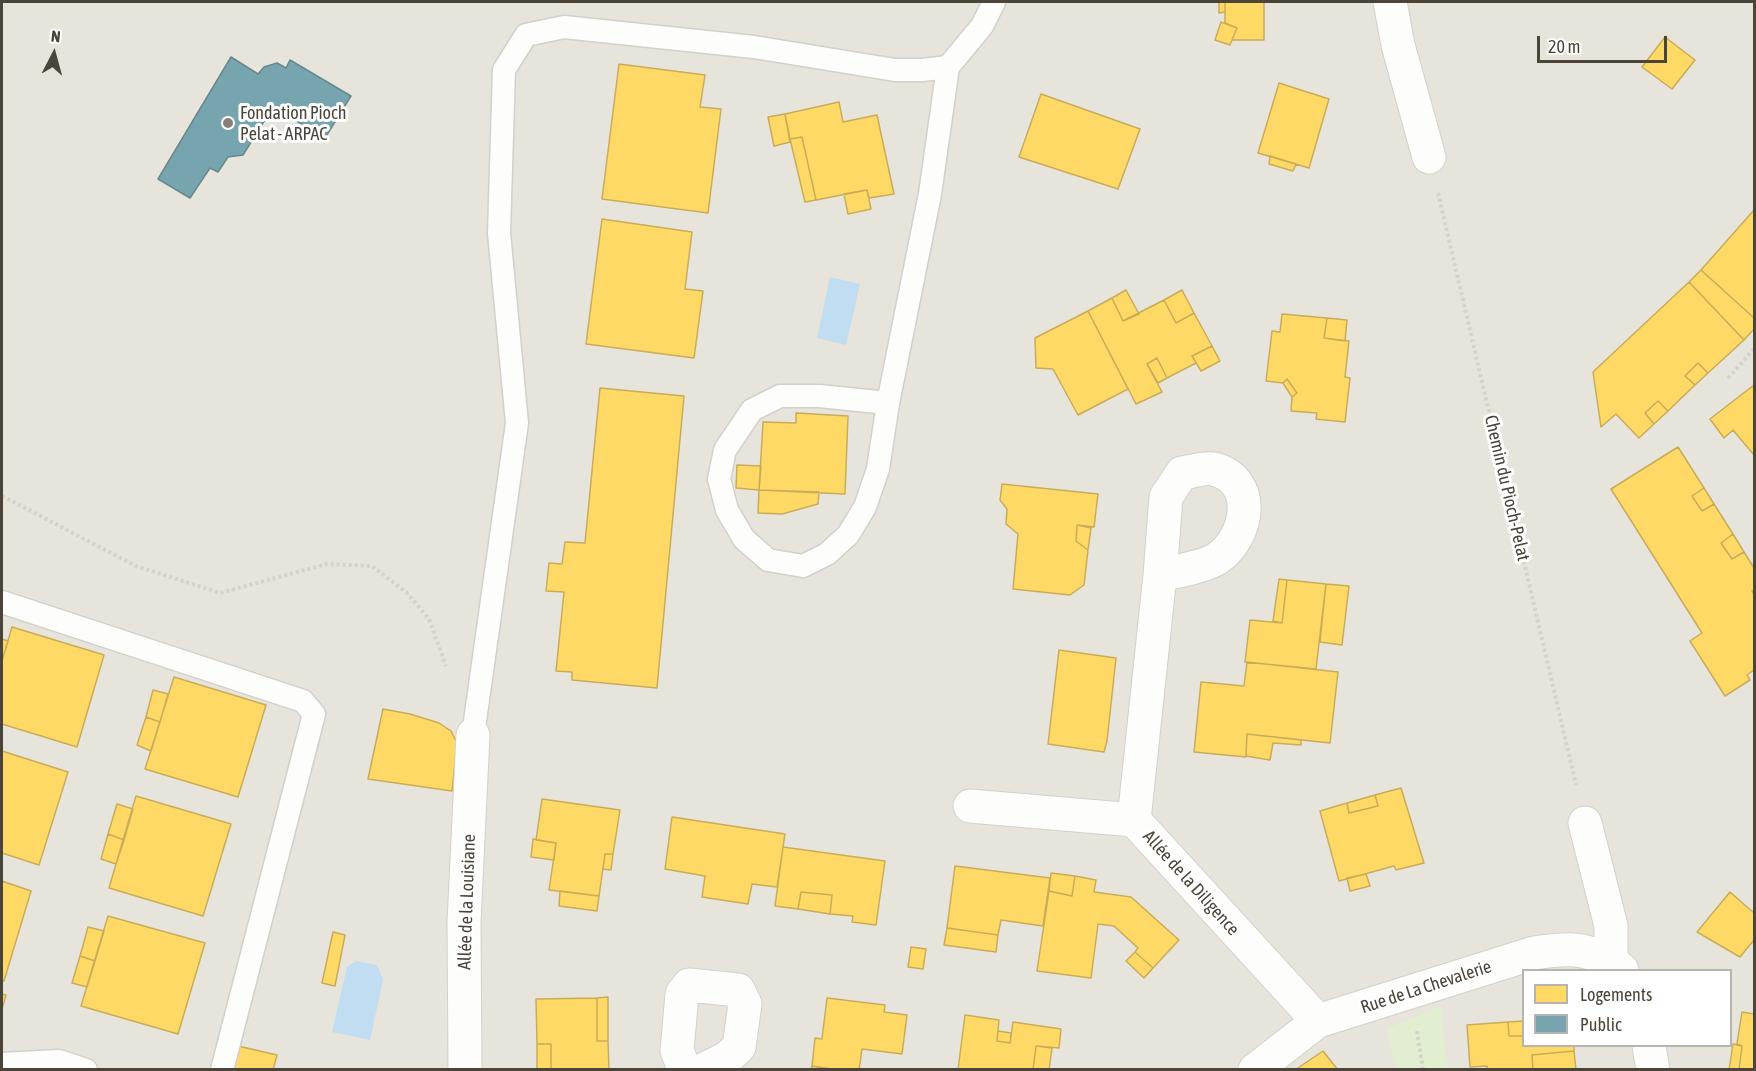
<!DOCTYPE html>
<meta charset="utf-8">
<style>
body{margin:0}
#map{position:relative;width:1756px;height:1071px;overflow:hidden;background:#f4f2ee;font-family:"Asap Condensed",sans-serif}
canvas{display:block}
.frame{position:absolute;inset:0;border:3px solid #4b4439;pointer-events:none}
.legend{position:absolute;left:1522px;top:969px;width:210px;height:78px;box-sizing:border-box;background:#fff;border:2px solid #b7b4b0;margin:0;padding:8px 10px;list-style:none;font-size:18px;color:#4b4439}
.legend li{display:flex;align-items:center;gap:12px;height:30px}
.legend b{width:30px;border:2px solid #b7b4b0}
.north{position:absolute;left:24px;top:24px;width:60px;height:60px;-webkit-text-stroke:4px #fff;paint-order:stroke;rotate:6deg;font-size:16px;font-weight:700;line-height:24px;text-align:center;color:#4b4439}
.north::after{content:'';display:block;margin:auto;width:21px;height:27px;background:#4b4439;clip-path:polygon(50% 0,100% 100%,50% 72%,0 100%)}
.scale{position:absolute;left:1537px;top:36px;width:130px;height:27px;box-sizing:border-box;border:3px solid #4b4439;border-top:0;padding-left:8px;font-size:18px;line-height:21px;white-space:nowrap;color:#4b4439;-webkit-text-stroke:4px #fff;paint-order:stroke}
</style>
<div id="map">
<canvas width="1756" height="1071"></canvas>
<div class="frame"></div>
<ul class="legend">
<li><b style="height:16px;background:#ffd966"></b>Logements</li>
<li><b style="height:16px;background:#76a5af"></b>Public</li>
</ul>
<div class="north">N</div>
<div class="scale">20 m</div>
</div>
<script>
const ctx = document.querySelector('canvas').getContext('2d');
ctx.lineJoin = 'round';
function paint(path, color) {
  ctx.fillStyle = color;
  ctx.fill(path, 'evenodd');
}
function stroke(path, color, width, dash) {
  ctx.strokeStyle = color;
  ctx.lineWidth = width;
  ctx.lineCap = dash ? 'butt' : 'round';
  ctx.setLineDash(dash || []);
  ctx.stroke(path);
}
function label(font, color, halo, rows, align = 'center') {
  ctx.font = font + ' "Asap Condensed",sans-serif';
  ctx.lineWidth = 6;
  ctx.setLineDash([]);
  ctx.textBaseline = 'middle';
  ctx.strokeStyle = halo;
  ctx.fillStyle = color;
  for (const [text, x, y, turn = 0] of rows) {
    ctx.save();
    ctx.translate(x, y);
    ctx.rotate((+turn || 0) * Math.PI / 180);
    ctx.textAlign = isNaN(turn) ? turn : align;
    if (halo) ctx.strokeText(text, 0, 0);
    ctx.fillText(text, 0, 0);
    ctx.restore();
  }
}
paint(new Path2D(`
 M2,2H1754V1069L2,1070ZM1524,970H1730V1046H1524Z`), '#e7e4dc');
paint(new Path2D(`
 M1441,1006L1447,1069H1397L1386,1029Z`), '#e1eecf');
paint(new Path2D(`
 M830,277L860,284L846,345L817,338Z
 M356,961L377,965L383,980L370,1040L332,1032L347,967Z`), '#c0ddf1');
const homes = new Path2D(`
 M1219,2H1225V12L1219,13Z
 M1225,2H1264V40H1232L1237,28L1225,23Z
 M1221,22L1237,28L1230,45L1215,40Z
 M1665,37L1695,60L1672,89L1642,67Z
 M619,64L705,75L700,107L721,109L708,213L602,199Z
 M1279,83L1329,99L1309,168L1258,153Z
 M1041,94L1140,129L1118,189L1019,157Z
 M839,102L843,122L877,115L894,194L869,198L867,190L816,200L802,137L790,139L785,114Z
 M785,114L790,142L774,146L768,117Z
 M802,137L816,200L805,202L790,139Z
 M1270,156L1296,164L1293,171L1269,164Z
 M867,190L871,209L848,214L844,194Z
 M1754,210V318L1701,270Z
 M602,219L692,232L685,289L703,291L694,358L586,344Z
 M1701,270L1754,318V329L1744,340L1689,282Z
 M1689,282L1744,340L1708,373L1698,363L1685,376L1695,385L1668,411L1658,401L1645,413L1654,424L1639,438L1616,414L1601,427L1593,372Z
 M1126,290L1139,314L1123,321L1112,298Z
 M1182,290L1194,313L1176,323L1164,300Z
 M1112,298L1123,321L1164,300L1176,323L1194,313L1212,346L1192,356L1196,363L1167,378L1157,358L1147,364L1162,392L1136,404L1088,311Z
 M1088,311L1128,389L1078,415L1053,369L1036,368L1035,338Z
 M1282,314L1327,318L1324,338L1349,341L1345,377L1350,378L1345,422L1316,419L1317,413L1291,411L1292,397L1297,393L1287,379L1283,383L1266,381L1272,331L1280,332Z
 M1327,318L1347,320L1345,341L1324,338Z
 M1212,346L1220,361L1201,371L1192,356Z
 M1157,358L1167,378L1158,383L1147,364Z
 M1698,363L1708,373L1695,385L1685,376Z
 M1287,379L1297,393L1292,397L1283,383Z
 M1754,385V455L1733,430L1724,438L1710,419Z
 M600,388L684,396L657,688L572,680V672L556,671L564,592L546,591L549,563L562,564L565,542L585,543Z
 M1658,401L1668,411L1654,424L1645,413Z
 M796,413L848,416L845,494L759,490L763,422L796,423Z
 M1678,447L1704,488L1692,496L1702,511L1714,504L1733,534L1721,543L1732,559L1744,552L1754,568V590L1752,591L1754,595V670L1747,675L1750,680L1725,696L1690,641L1702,633L1611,489Z
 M737,465L761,466L759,490L736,488Z
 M1002,484L1098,494L1094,527L1077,525L1076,541L1088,550L1084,585L1070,595L1013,589L1018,534L1006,524L1007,509L1000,500Z
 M1704,488L1714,504L1702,511L1692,496Z
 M759,490L819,492L818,504L782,514L758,513Z
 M1077,525L1091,528L1088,550L1076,541Z
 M1733,534L1744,552L1732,559L1721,543Z
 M1279,579L1287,580L1282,623L1273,621Z
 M1287,580L1326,584L1316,669L1245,662L1250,620L1282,623Z
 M1326,584L1349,586L1342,645L1320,642Z
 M12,627L104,655L77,747L2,724V661Z
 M2,639L8,641L2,661Z
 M1059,650L1116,658L1107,741L1104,752L1048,744Z
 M1247,662L1338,672L1330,743L1247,734L1246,757L1194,752L1201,682L1244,686Z
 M174,677L266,705L238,797L145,769Z
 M153,690L168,694L160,722L146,717Z
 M383,709L410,714L439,723L451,731L457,743L452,791L368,779Z
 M146,717L160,722L151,751L137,745Z
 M1247,734L1301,740V745L1273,743L1270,760L1246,756Z
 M2,751L68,772L39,865L2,853Z
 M1401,788L1424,863L1396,870L1394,866L1339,881L1320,811L1347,803L1349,813L1378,806L1375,795Z
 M1375,795L1378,806L1349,813L1347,803Z
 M136,796L231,824L203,916L109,888Z
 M542,799L620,810L613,854H605L599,896L549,890L556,843L536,840Z
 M117,804L133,809L124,840L108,834Z
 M672,817L785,834L777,887L752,884L748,904L702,897L705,876L665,869Z
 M108,834L124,840L116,864L101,859Z
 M533,839L556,843L554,860L531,857Z
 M783,847L885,861L876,925L852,922L853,916L830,914L832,895L801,892L798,909L775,906Z
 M605,854H613L611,870L603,869Z
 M955,866L1050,878L1043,926L1001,920L998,935L947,928Z
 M1051,873L1075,876L1072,896L1049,891Z
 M1366,874L1370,886L1350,891L1347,878Z
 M1075,876L1096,880L1094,892L1131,897L1179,940L1153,968L1135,952L1138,948L1114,926L1098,924L1091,978L1037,971L1049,891L1072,896Z
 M2,881L31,891L4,981L2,980Z
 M560,891L599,896L597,911L559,906Z
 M801,892L832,895L830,914L798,909Z
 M1730,892L1754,913V940L1740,957L1697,932Z
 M108,916L205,943L178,1034L81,1006Z
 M88,927L104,931L95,961L80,956Z
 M947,928L998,935L996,952L944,945Z
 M333,932L345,935L335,986L322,983Z
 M911,947L926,949L923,969L908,967Z
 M1135,952L1153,968L1144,978L1126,961Z
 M80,956L95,961L87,987L72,983Z
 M2,994L6,995L2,1009Z
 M608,997V1041H597V998Z
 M597,998V1041H608L609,1070H551V1044H537L536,999Z
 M827,998L885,1005L884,1012L907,1015L902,1054L862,1049L859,1070H832L812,1066L815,1038L822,1039Z
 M1742,1012L1754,1014V1070H1739L1742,1046L1737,1044Z
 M965,1015L999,1020L997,1041L1010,1043L1013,1022L1061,1029L1059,1048L1036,1046L1033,1070H958Z
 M1524,1021V1036H1509L1508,1022Z
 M1508,1022L1509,1036H1524V1046H1574V1051L1532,1055L1533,1070H1487V1066L1470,1067L1467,1025Z
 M998,1031L1011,1033L1010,1043L997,1041Z
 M537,1044H551V1070H537Z
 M1733,1044L1742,1046L1739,1070H1729Z
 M238,1046L277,1055L273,1070H232Z
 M1036,1046L1052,1048L1049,1070H1033Z
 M1323,1051L1338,1070H1295Z
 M1574,1051L1576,1070H1533L1532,1055Z
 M812,1066L832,1069V1070H811Z`);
paint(homes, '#ffd966');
stroke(homes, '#c9ac58', 1.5);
const public = new Path2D(`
 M231,57L258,74L264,67L277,63L286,68L290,60L351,96L325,138L273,107L243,155L228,157L218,172L210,168L190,198L158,179Z`);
paint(public, '#76a5af');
stroke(public, '#69888c', 1.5);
const lane = new Path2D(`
 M888,403L819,396H780L752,410L725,450L719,479L727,510L744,539L768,560L803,566L827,554L848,535L865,507L878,469L888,403L930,194L948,67
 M2,602L303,701L314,714L222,1070
 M473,735L517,423L499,233L504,70L526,35L564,27L754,47L895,70H922L948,67L982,26L994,2
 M2,1064L59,1061L86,1070`);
const street = new Path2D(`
 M1390,2L1398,45L1429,157
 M1160,575C1174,572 1207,566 1218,558C1249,536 1258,481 1214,469C1205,467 1191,472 1182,473L1166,497L1160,575L1134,820L1318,1021
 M970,806L1134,820
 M1585,823L1611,926V961L1622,970
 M1649,1046L1653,1070
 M465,1070L464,922L473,735
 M685,1070L677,1051L682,994L689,985L738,990L745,1004L739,1047L727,1058L703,1070
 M1255,1070L1318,1021L1534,953C1565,948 1582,947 1611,961`);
stroke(lane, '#d2d0cb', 25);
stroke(street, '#d2d0cb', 35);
stroke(new Path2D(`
 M1438,193L1576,785
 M1728,378L1754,349
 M2,496L136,566L220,593L327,564L372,566L406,592L429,619L446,666
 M1417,1031L1423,1070`), '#d3d2cc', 4, [3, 3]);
stroke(lane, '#fdfdfc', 22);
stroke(street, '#fdfdfc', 33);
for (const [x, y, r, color] of [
 [228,123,6,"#868178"]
]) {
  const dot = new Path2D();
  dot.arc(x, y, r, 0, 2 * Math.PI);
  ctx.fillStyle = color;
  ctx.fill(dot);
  stroke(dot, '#fff', 2);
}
label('18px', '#4b4439', '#fff', [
 ["Fondation Pioch",240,113],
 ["Pelat - ARPAC",240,134]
], 'left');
label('18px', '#4b4439', '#fff', [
 ["Chemin du Pioch-Pelat",1507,488,77],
 ["Allée de la Diligence",1191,883,48],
 ["Allée de la Louisiane",467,902,-88],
 ["Rue de La Chevalerie",1426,987,-18]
]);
</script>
